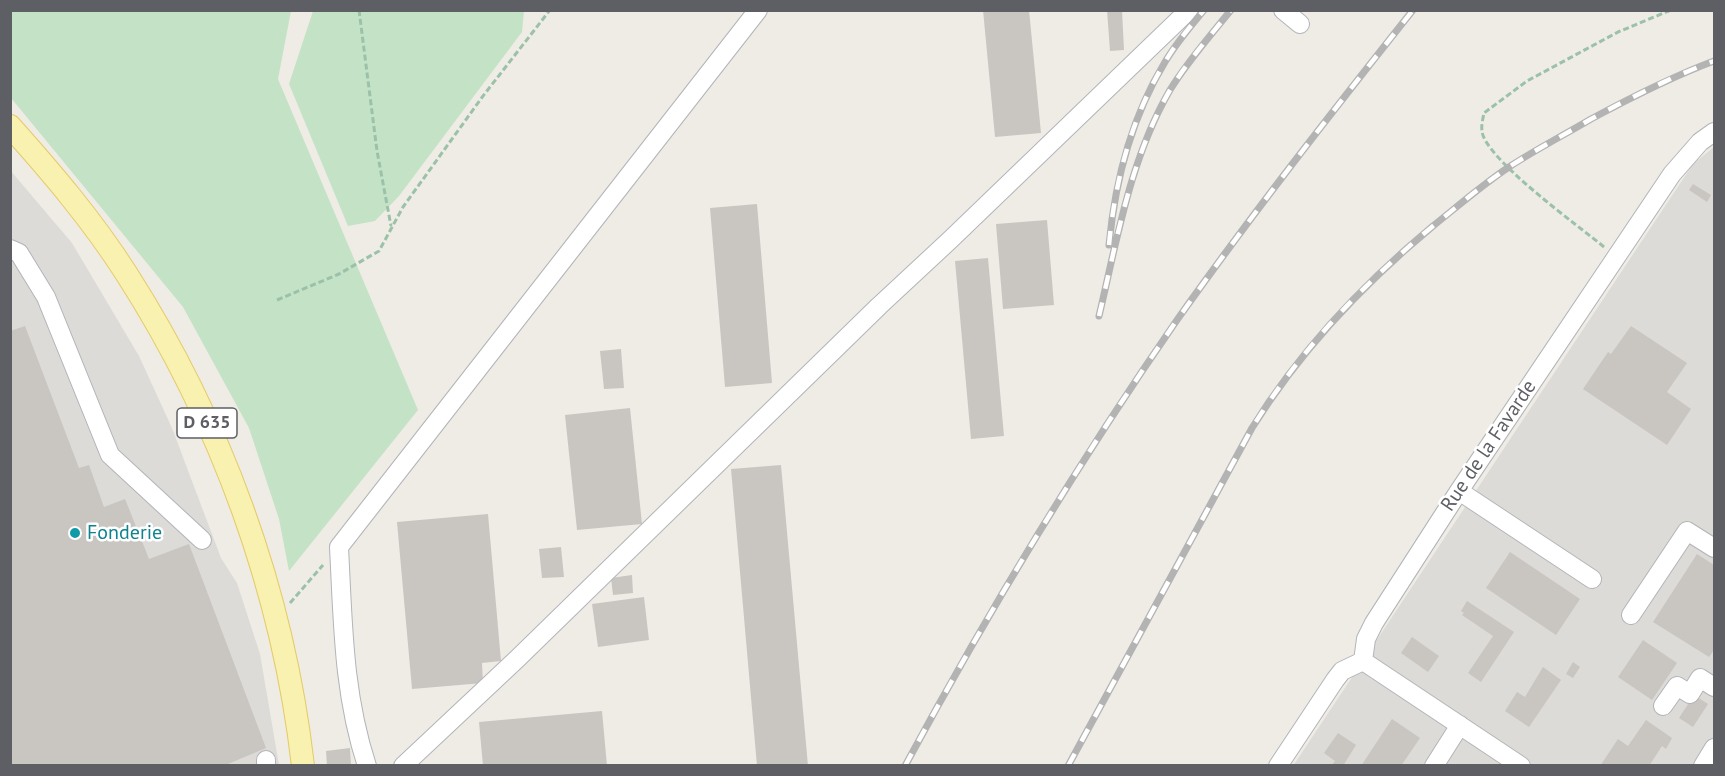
<!DOCTYPE html>
<style>
body{margin:0}
#map{position:relative;width:1725px;height:776px;overflow:hidden;background:#eeece5;font-family:"PT Sans",sans-serif}
canvas{display:block}
.frame{position:absolute;inset:0;border:12px solid #5d5f64;pointer-events:none}
</style>
<div id="map">
<canvas width="1725" height="776"></canvas>
<div class="frame"></div>
</div>
<script>
const ctx = document.querySelector('canvas').getContext('2d');
ctx.lineJoin = 'round';
function paint(path, color) {
  ctx.fillStyle = color;
  ctx.fill(path, 'evenodd');
}
function stroke(path, color, width, dash) {
  ctx.strokeStyle = color;
  ctx.lineWidth = width;
  ctx.lineCap = dash ? 'butt' : 'round';
  ctx.setLineDash(dash || []);
  ctx.stroke(path);
}
function label(font, color, halo, rows, align = 'center') {
  ctx.font = font + ' "PT Sans",sans-serif';
  ctx.lineWidth = 5;
  ctx.setLineDash([]);
  ctx.textBaseline = 'middle';
  ctx.strokeStyle = halo;
  ctx.fillStyle = color;
  for (const [text, x, y, turn = 0] of rows) {
    ctx.save();
    ctx.translate(x, y);
    ctx.rotate((+turn || 0) * Math.PI / 180);
    ctx.textAlign = isNaN(turn) ? turn : align;
    if (halo) ctx.strokeText(text, 0, 0);
    ctx.fillText(text, 0, 0);
    ctx.restore();
  }
}
paint(new Path2D(`
 M1714,147V765L1293,766L1693,164Z
 M10,170L72,243L139,356L172,428L221,558L237,583L260,654L279,765H11Z`), '#dddbd7');
paint(new Path2D(`
 M10,11H291L278,79L418,410L289,571L279,519L249,428L183,307L11,98Z
 M313,11H524L522,32L399,196L375,221L348,226L289,84Z`), '#c4e3c6');
paint(new Path2D(`
 M983,10H1029L1041,133L995,137Z
 M1107,10H1122L1124,50L1110,51Z
 M1693,184L1711,195L1707,202L1689,190Z
 M757,204L772,383L725,387L710,208Z
 M1047,220L1054,305L1003,309L996,224Z
 M988,258L1004,436L971,439L955,261Z
 M25,326L79,468L89,465L104,507L125,499L149,559L189,544L266,748L228,764V766H10V331Z
 M1631,326L1687,363L1667,392L1691,409L1667,445L1583,389L1608,352L1611,354Z
 M621,349L624,388L604,389L600,351Z
 M630,408L642,524L577,530L565,415Z
 M781,465L808,766H757L731,469Z
 M488,514L501,661L482,663L483,683L412,689L397,522Z
 M561,547L564,577L542,578L539,549Z
 M1510,552L1580,599L1556,635L1486,588Z
 M1697,554L1714,565V650L1709,657L1653,622Z
 M632,575L633,593L613,595L611,578Z
 M644,597L649,640L598,647L592,604Z
 M1467,601L1514,632L1481,682L1468,673L1493,636L1462,615L1464,613L1461,611Z
 M1412,637L1439,656L1428,672L1401,653Z
 M1643,640L1677,663L1652,700L1618,677Z
 M1573,662L1580,667L1573,678L1566,674Z
 M1543,667L1561,680L1529,727L1505,711L1517,692L1525,697Z
 M1694,695L1708,704L1693,727L1679,718Z
 M602,711L607,766H483L479,722Z
 M1392,719L1420,738L1401,766H1361Z
 M1646,720L1672,738L1666,749L1662,746L1649,766H1600L1618,739L1628,746Z
 M1338,733L1356,745L1343,766H1331L1335,761L1324,753Z
 M350,748L351,766H327L326,751Z`), '#c9c6c2');
const minor = new Path2D(`
 M1283,10L1300,24
 M10,249L19,253L46,297L110,455L202,540
 M1459,491L1592,579
 M1631,615L1687,531L1714,548
 M1363,661L1521,766
 M1663,706L1677,686L1690,694L1700,678L1714,687
 M266,760V766
 M367,766C343,693 343,623 339,547L758,10
 M403,766L517,659L879,306L950,240L1189,10
 M1278,766L1335,680L1342,671L1363,661L1366,639L1374,623L1459,491L1672,174L1700,142L1714,132
 M1434,766L1460,725
 M1703,766L1714,748`);
const major = new Path2D(`
 M10,126C52,173 92,220 126,273C221,421 283,591 303,766`);
stroke(minor, '#b2b4b9', 20);
stroke(major, '#e5ca66', 24);
stroke(new Path2D(`
 M359,10L377,151L391,226
 M1604,247C1580,227 1484,158 1482,131C1481,126 1483,118 1484,113L1527,81L1618,32L1671,10
 M277,300L339,274L379,251L403,207L483,96L550,10
 M290,603L323,565`), '#9cc1a9', 3, [6, 3]);
stroke(minor, '#fff', 18);
stroke(major, '#f8f1b0', 22);
const rail = new Path2D(`
 M1109,245C1115,181 1131,118 1165,62C1176,43 1190,27 1204,10
 M1099,316C1117,240 1130,159 1170,90C1187,62 1210,36 1231,10
 M905,766C988,612 1078,463 1177,320C1252,214 1332,112 1413,10
 M1068,766L1252,428C1301,349 1362,285 1433,226C1458,206 1482,185 1509,167C1535,150 1564,135 1591,119C1632,97 1671,77 1714,61`);
stroke(rail, '#b3b3b4', 7);
stroke(rail, '#fff', 4.5, [14]);
for (const [x, y, r, color] of [
 [75,533,6,"#0f9aa8"]
]) {
  const dot = new Path2D();
  dot.arc(x, y, r, 0, 2 * Math.PI);
  ctx.fillStyle = color;
  ctx.fill(dot);
  stroke(dot, '#fff', 2);
}
for (const [x, y, w] of [
 [207,423,60]
]) {
  const box = new Path2D();
  box.roundRect(x - w / 2, y - 15, w, 30, 4.5);
  ctx.fillStyle = '#fff';
  ctx.fill(box);
  stroke(box, '#5d5f64', 1.5);
}
label('bold 18px', '#5d5f64', null, [
 ["D 635",207,423]
]);
label('20px', '#5d5f64', '#fff', [
 ["Rue de la Favarde",1489,446,-56]
]);
label('20px', '#0d838f', '#fff', [
 ["Fonderie",87,533]
], 'left');
</script>
